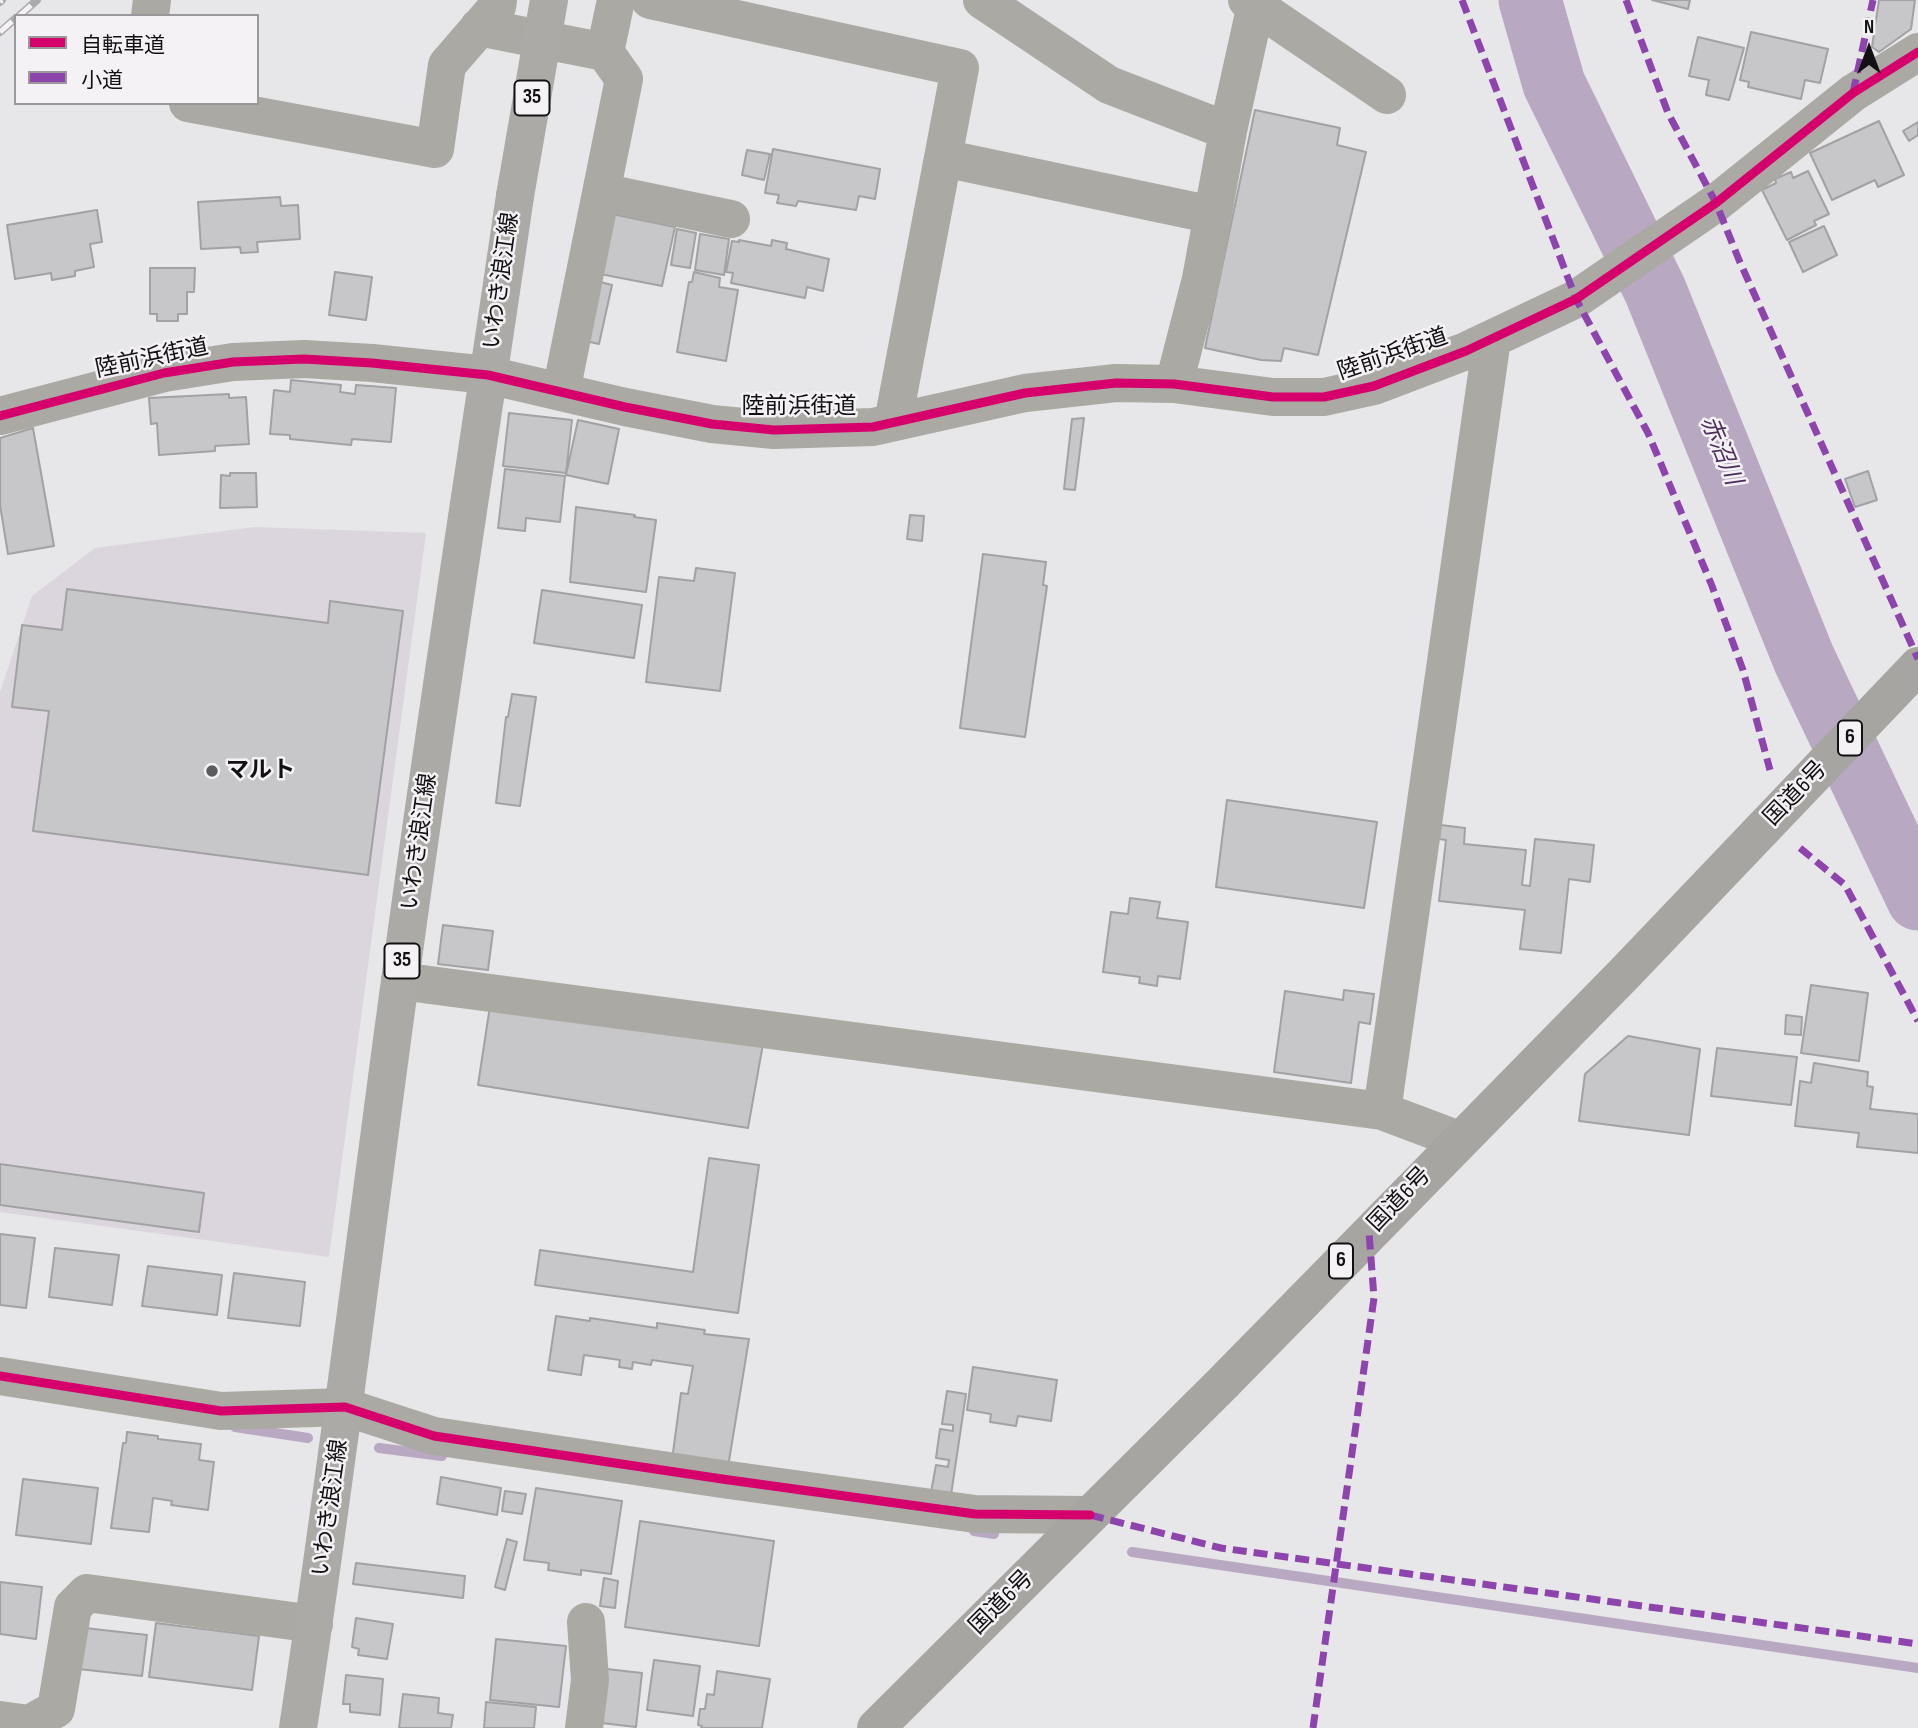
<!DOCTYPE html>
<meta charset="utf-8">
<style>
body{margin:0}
#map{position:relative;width:1918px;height:1728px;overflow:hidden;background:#e7e6e8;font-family:"Sofia Sans Condensed","Noto Sans JP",sans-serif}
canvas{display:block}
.legend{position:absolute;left:14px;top:14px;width:245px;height:91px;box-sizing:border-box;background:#f5f2f6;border:2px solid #9a989b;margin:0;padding:9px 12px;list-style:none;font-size:21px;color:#111012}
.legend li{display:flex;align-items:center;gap:14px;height:35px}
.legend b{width:35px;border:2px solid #9a989b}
.north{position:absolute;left:1834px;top:14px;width:70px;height:70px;-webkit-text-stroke:5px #f5f2f6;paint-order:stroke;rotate:0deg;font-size:19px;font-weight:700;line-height:28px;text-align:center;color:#111012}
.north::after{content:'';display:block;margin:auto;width:24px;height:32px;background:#111012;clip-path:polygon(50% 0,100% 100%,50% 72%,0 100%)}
</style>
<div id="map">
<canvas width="1918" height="1728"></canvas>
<ul class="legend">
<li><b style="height:9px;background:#d6006c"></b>自転車道</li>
<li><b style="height:9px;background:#8e44ad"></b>小道</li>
</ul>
<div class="north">N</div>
</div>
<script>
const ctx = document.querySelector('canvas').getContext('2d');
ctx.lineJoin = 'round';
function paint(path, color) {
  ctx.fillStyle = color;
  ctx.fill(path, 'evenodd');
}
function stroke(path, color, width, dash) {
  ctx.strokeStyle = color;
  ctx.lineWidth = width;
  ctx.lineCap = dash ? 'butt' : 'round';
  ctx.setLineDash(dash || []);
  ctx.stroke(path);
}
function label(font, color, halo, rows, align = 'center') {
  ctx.font = font + ' "Sofia Sans Condensed","Noto Sans JP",sans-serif';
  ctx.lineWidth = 5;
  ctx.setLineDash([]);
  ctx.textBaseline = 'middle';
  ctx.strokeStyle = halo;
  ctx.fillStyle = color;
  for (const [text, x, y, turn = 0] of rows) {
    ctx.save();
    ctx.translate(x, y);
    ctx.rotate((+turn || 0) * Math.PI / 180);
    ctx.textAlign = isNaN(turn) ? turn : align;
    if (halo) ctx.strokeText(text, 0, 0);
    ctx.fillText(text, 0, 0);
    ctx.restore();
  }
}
paint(new Path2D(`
 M254,527L426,533L329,1257L0,1212V692L32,596L95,548Z`), '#dbd6dd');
stroke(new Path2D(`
 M235,1427L308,1438
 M379,1448L442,1456
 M974,1531L994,1534
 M1132,1552L1918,1668`), '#b8a8c1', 10);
stroke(new Path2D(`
 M1530,0L1554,84L1655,290L1804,659L1918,899`), '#b8a8c1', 63);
const building = new Path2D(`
 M1652,0H1690L1688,9Z
 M1879,0H1915L1911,29L1879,52L1872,47Z
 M1751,32L1828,49L1820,83L1805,80L1801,99L1748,87L1749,82L1740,80Z
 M1698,37L1744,48L1729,100L1706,95L1709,80L1689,76Z
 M1255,110L1340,128L1337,145L1366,152L1318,355L1284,348L1281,361L1261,360L1205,348Z
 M1879,121L1904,175L1878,187L1875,180L1832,200L1810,153Z
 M1918,122V135L1909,141L1903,131Z
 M773,149L880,169L875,199L859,196L856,210L798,201L796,206L777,203L779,195L765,193Z
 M747,150L770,154L764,180L742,175Z
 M1808,171L1829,214L1814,221L1816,225L1787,240L1762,190L1776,183L1775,179L1791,172L1793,178Z
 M280,197L281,206L298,205L300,239L257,242L258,252L241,253L240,247L201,249L198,202Z
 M97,210L102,242L90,244L94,267L75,271V276L52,280L51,273L15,279L7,225Z
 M607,213L675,227L662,286L595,273Z
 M1824,226L1837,255L1803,272L1789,242Z
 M677,229L696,233L690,268L671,265Z
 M700,234L729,239L724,275L695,270Z
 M739,240L771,246L772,240L787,243L786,249L829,259L823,291L807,287L805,298L731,283L733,273L726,272L732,241L739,242Z
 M150,268H195L194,292H187V314H178V321H157V314H150Z
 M335,272L372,277L366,320L329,315Z
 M694,272L720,278L719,287L738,290L726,361L677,352L689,282H692Z
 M593,280L612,285L599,344L581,340Z
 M291,380L341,385L340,392L355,394L356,385L396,388L391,442L352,439L351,445L290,439V435L270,434L274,390L290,392Z
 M229,394V398L246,397L249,444L215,446V451L159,455L157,423L151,424L149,398Z
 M509,413L572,420L566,473L503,466Z
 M1084,418L1075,490L1064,489L1072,419Z
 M578,420L619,429L608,484L566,475Z
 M33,428L54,546L8,554L0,505V438Z
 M505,469L565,476L560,522L526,518L525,531L498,528Z
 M1868,471L1877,500L1855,507L1845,479Z
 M230,473H256L257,507L220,508L221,475L230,476Z
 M576,507L635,515L634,517L656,520L646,592L570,582Z
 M910,515L924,516L922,541L907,539Z
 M983,554L1046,562L1043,585L1047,586L1025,737L960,728Z
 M696,568L735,573L720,691L646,682L659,577L694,581Z
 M67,589L328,623L330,601L403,611L368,875L33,831L49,711L12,707L22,625L62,630Z
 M542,590L642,605L634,658L534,643Z
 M512,694L536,697L520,806L496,803L506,717H508Z
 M1227,800L1377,822L1364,908L1216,887Z
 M1441,825L1465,828L1464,844L1526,850L1522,885L1530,886L1535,839L1594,845L1590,882L1569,879L1561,953L1520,949L1525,910L1439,901L1446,840L1439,839Z
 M1130,898L1160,902L1157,918L1188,922L1180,979L1158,976L1157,986L1139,983L1140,977L1103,972L1111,912L1128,914Z
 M443,925L493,931L488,970L438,964Z
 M1811,985L1868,993L1859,1061L1801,1053Z
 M1344,990L1374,994L1370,1024L1359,1022L1351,1083L1274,1072L1285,991L1343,1000Z
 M490,1006L763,1044L748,1128L478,1085Z
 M1786,1015L1802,1017L1801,1035L1785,1034Z
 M1628,1036L1700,1049L1689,1135L1579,1121L1585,1074Z
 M1717,1048L1797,1057L1791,1105L1711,1096Z
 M1814,1063L1868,1072L1867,1086L1873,1087L1870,1109L1918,1114V1153L1857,1147L1859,1133L1795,1126L1800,1081L1811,1083Z
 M709,1158L759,1165L738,1313L535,1285L540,1250L693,1272Z
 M0,1164L204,1193L199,1232L0,1205Z
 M0,1234L35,1238L26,1308L0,1305Z
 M55,1248L119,1255L112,1305L49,1297Z
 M148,1266L222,1275L217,1315L142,1306Z
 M234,1273L305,1282L300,1326L228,1318Z
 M556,1316L590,1321V1318L657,1328V1323L705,1330L704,1334L749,1339L728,1467L672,1460L681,1393L688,1394L693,1366L652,1360L651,1365L633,1362L632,1369L619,1367L620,1360L584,1355L581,1375L548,1370Z
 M973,1367L1057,1380L1051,1421L1018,1416L1016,1426L990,1422L991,1414L967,1410Z
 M947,1391L966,1394L951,1495L931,1492L936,1465L948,1467L949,1460L936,1458L940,1429L953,1431V1425L942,1424Z
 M127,1432L158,1436V1439L201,1444L199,1460L214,1462L208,1510L171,1505L172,1501L153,1498L149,1532L111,1528L123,1443H126Z
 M441,1477L501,1488L497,1515L437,1504Z
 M23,1479L98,1488L91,1544L16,1535Z
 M536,1488L622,1501L611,1574L581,1570V1575L548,1570L549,1563L524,1560Z
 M505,1491L526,1494L522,1514L502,1511Z
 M640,1521L774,1541L759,1646L625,1627Z
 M507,1539L517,1542L505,1590L495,1587Z
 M356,1563L465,1576L463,1598L353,1584Z
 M604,1578L618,1581L615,1608L600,1606Z
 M0,1582L42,1587L36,1639L0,1634Z
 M356,1618L393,1624L387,1659L358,1655L359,1649L352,1647Z
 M156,1623L259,1636L252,1690L149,1677Z
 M76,1627L147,1635L142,1676L69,1668Z
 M496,1639L566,1646L559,1707L490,1700Z
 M654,1660L700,1666L693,1716L647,1710Z
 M607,1669L642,1673L636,1727L601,1723Z
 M717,1671L770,1679L762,1728H701L702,1726L698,1725L700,1709H705L707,1694L714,1695Z
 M346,1675L383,1679L380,1715L350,1712V1704H343Z
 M403,1694L439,1698L438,1713L453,1715L451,1728H399Z
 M486,1702L536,1707L534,1728H484Z`);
paint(building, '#c7c6c8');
stroke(building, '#a2a1a3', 2);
stroke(new Path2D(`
 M650,0L960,68L893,422
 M982,0L1109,85L1228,131
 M1247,0L1387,95
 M150,16L152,0
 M479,27L605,52L624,79L561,392
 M605,52L616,0
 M188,103L435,149L447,65L497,7L498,0
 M943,158L1213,215
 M602,192L731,219
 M1174,384L1201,279L1228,131L1257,0
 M0,416L164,373L233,362L304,359L372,363L488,375L625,407L712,424L774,430L873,427L1025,393L1116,383L1174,384L1273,397H1324L1374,386L1466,351L1576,299L1716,203L1853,93L1918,52
 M400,981L1382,1111L1459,1140
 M1382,1111L1492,339
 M0,1376L221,1411L345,1407L434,1436L722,1479L975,1514L1090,1515
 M0,1720L29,1724L56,1709L73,1607L87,1593L314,1624
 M584,1728L590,1680L586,1622`), '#aba9a3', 38);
stroke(new Path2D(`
 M298,1728C336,1479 366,1230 400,981C435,718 477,457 515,196`), '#acaaa7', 38);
stroke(new Path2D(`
 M876,1728L1223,1383L1626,972L1918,666`), '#a7a5a1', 38);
const rail = new Path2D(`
 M0,2L2,0
 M19,16L37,0
 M0,32L16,18`);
stroke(rail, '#acabac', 8);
stroke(rail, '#f5f2f6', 5, [16]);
stroke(new Path2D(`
 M515,196L549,0`), '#acaaa7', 38);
stroke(new Path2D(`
 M1462,0L1576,299L1648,433L1712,586L1743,670L1770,770
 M1626,0L1668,113L1716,203L1739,260L1918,659
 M1853,93L1873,0
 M1800,848L1845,885L1918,1021
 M1090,1515L1221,1548L1918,1644
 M1313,1728L1374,1298L1369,1232`), '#8e44ad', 7, [14, 7]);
stroke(new Path2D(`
 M0,416L164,373L233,362L304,359L372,363L488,375L625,407L712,424L774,430L873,427L1025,393L1116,383L1174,384L1273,397H1324L1374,386L1466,351L1576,299L1716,203L1853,93L1918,52
 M0,1376L221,1411L345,1407L434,1436L722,1479L975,1514L1090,1515`), '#d6006c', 9);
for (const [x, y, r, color] of [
 [212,771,7,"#5c5b5d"]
]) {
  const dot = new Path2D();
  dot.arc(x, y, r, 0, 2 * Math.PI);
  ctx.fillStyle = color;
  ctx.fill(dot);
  stroke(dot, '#f5f2f6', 2.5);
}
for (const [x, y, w] of [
 [532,98,35],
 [1850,738,24],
 [402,961,35],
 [1341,1261,24]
]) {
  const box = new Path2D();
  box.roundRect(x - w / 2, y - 17.5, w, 35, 5);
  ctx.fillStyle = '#f5f2f6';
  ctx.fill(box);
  stroke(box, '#111012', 2);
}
label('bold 21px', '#111012', null, [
 ["35",532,98],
 ["6",1850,738],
 ["35",402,961],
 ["6",1341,1261]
]);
label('23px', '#111012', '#f5f2f6', [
 ["いわき浪江線",502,281,-82],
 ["陸前浜街道",1393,355,-19],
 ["陸前浜街道",152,359,-12],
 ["陸前浜街道",799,407],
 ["国道6号",1796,794,-46],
 ["いわき浪江線",420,842,-82],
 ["国道6号",1400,1200,-46],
 ["いわき浪江線",331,1508,-82],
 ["国道6号",1002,1603,-45]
]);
label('bold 23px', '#111012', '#f5f2f6', [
 ["マルト",226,771]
], 'left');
label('italic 24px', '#4e2e5d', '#f5f2f6', [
 ["赤沼川",1720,451,68]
]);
</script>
